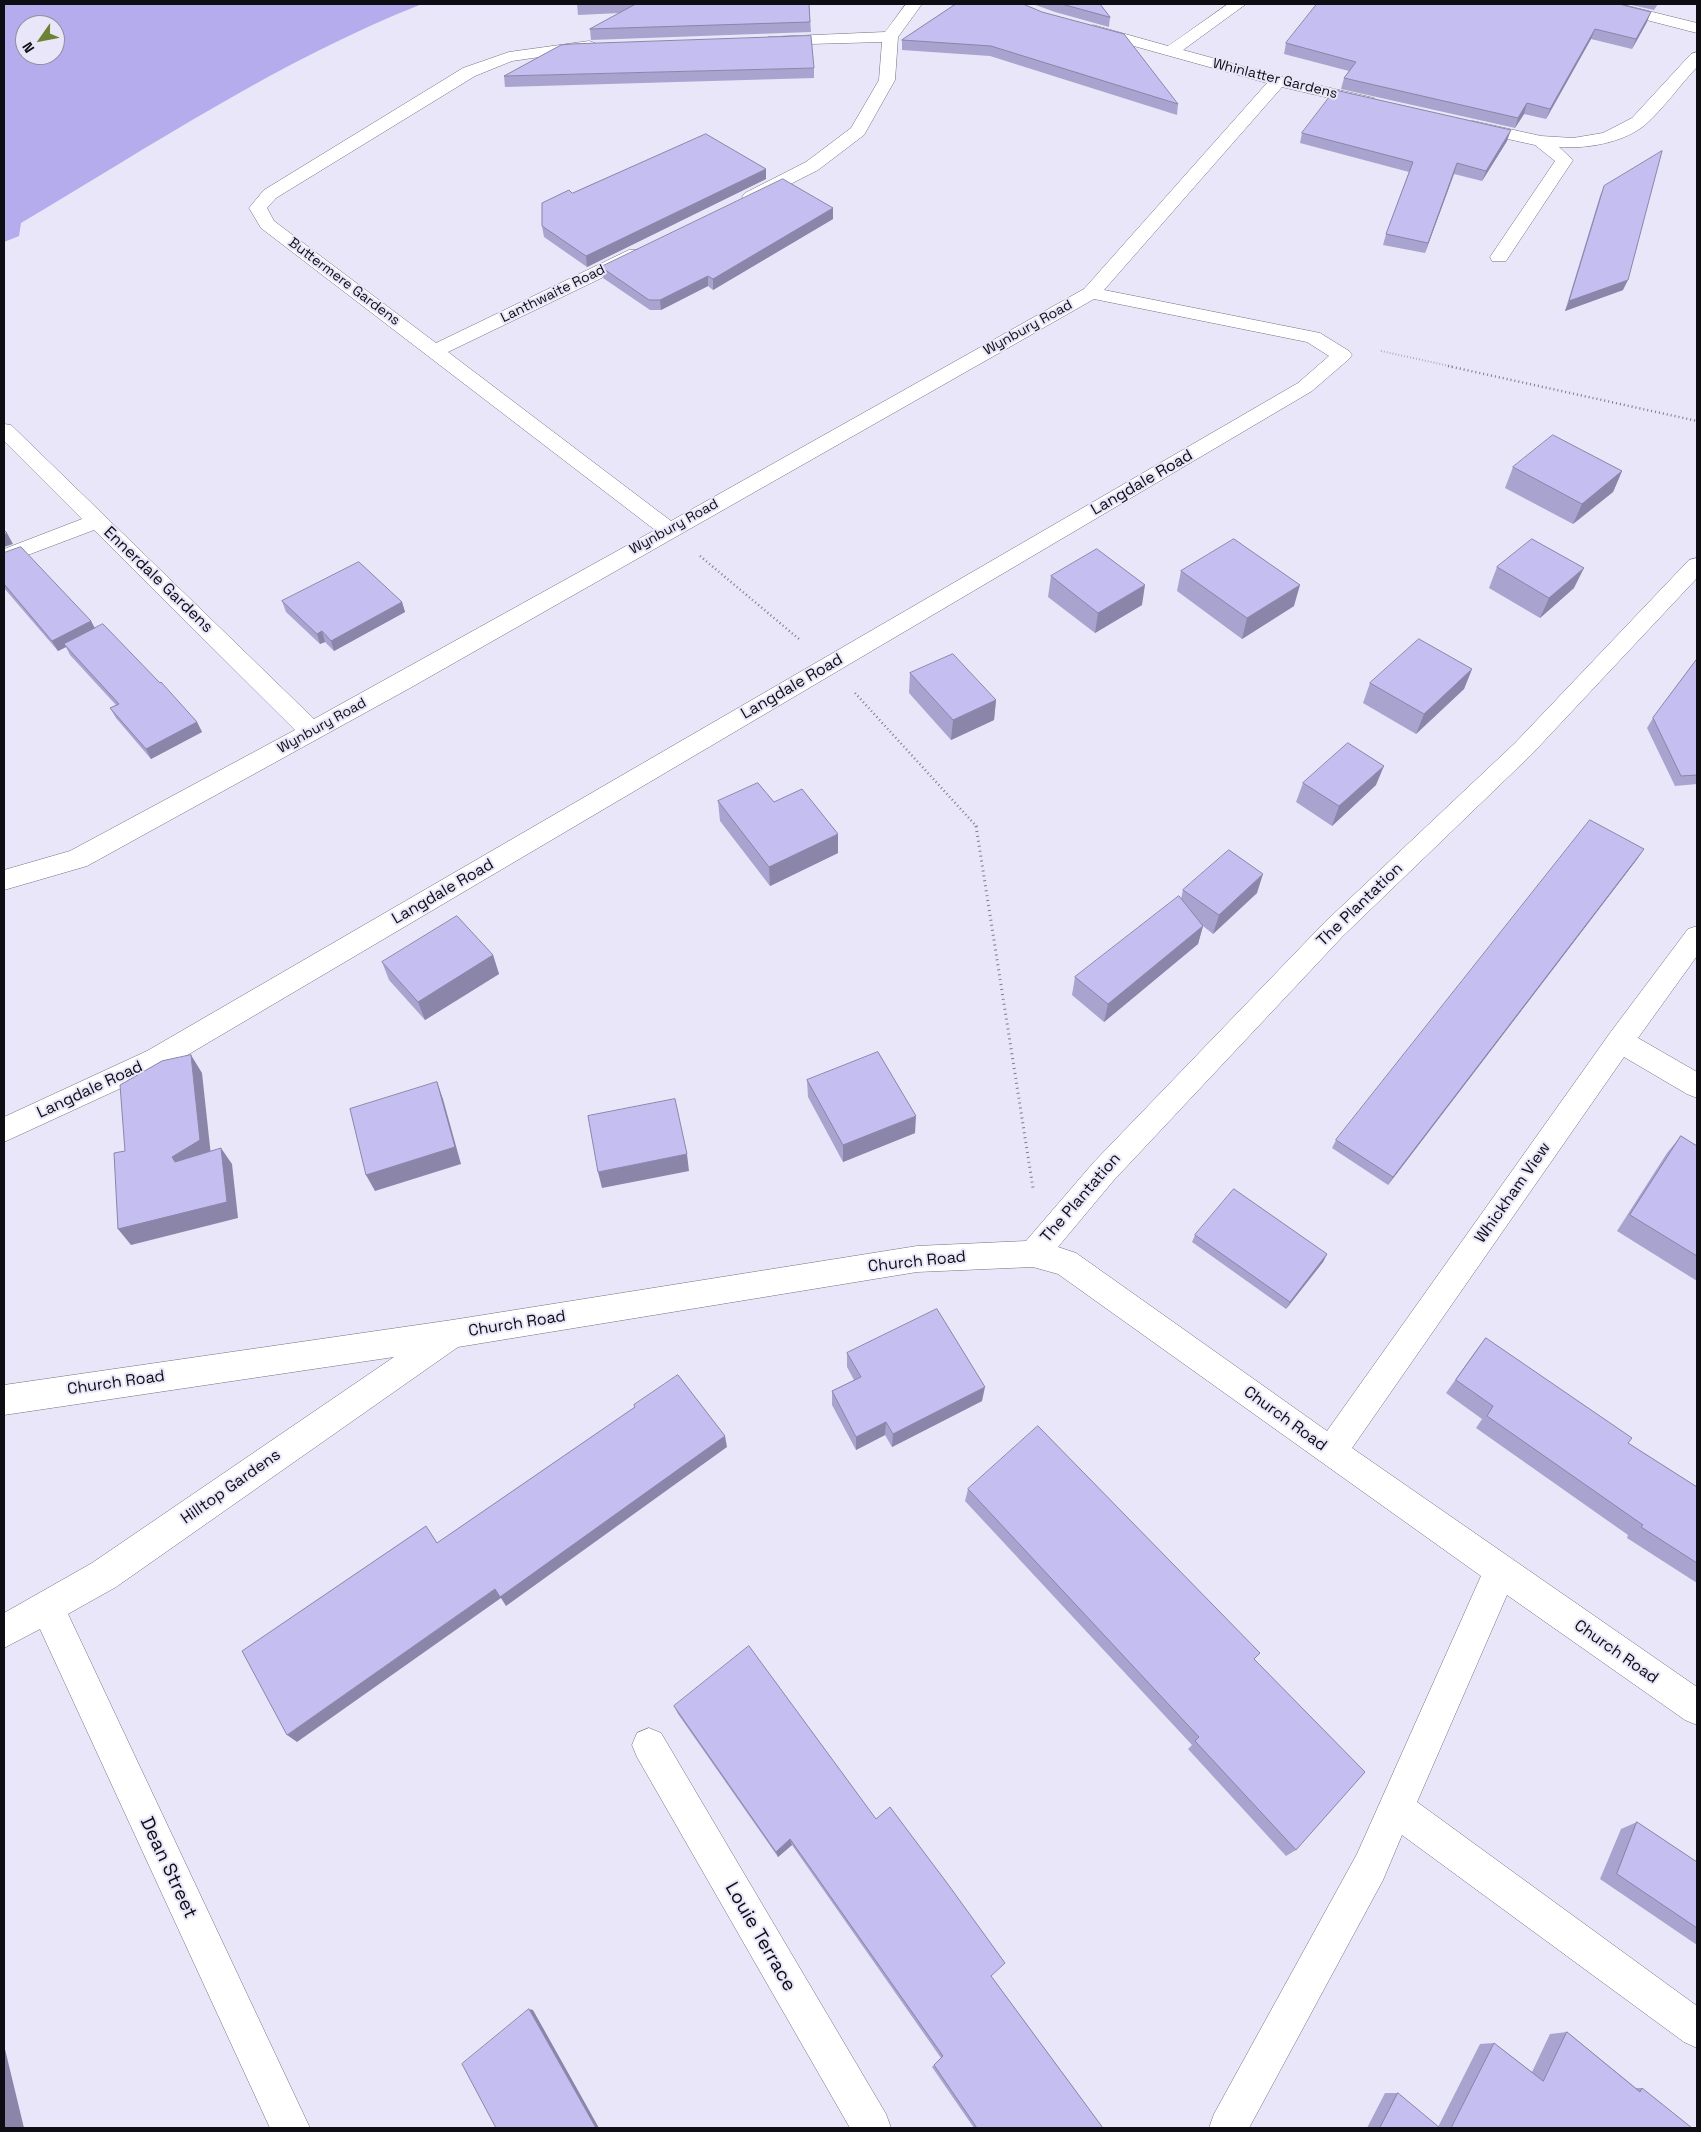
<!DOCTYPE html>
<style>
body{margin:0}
#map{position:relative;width:1701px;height:2132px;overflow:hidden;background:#e8e6f8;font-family:"Space Grotesk",sans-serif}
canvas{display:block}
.frame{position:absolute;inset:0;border:5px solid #0e0d13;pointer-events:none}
.north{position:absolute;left:15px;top:15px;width:50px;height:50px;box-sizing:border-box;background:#e8e6f8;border:1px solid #918f9c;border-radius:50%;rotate:237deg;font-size:14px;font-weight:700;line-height:20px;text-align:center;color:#0e0d13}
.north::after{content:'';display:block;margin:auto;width:18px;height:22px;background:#6d8334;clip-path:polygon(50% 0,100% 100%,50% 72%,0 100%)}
</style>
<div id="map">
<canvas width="1701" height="2132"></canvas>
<div class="frame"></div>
<div class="north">N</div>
</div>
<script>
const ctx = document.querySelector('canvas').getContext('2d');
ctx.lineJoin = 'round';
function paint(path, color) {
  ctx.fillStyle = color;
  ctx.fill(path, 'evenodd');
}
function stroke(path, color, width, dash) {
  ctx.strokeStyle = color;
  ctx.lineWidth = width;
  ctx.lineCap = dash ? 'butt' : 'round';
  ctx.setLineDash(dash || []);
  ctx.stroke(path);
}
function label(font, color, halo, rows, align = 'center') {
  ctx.font = font + ' "Space Grotesk",sans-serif';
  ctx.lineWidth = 4;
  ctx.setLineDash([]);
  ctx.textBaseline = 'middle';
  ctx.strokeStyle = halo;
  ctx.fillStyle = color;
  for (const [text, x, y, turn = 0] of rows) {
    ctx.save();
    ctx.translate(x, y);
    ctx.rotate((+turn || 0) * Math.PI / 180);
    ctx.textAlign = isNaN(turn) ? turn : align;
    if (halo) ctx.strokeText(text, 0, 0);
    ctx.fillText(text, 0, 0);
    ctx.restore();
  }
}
paint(new Path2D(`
 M4,4H422C280,60 151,146 21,223L19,236L4,242ZM25,25H55V55H25Z`), '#b5acee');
const street = new Path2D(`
 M906,4H922L898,37L895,80L864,135L818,170L757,201H745L742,197L745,193L806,162L851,128L879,80L882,42L774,45L766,40L768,37L885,32Z
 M1228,4H1246L1183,50L1282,77L1374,98L1376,102L1374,106L1368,107L1282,87L1104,290L1320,333L1349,351L1352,355L1349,359L1312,391L167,1067L4,1142V1117L147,1051L1298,383L1329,356L1307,342L1094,299L410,688L87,866L4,890V870L70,851L295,730L94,530L4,564V549L82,519L4,441V424L11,425L314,719L655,530L261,228L249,208L264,190L463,68L509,52L589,41L595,43L597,46L595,49L512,61L475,76L276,198L267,208L274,221L436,343L629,250H643L645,254L643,258L448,352L671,521L1084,289L1267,83L1087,33L1085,30L1093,25L1168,46Z
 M1594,4H1620L1697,23V33L1596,7Z
 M1697,52V67C1680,85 1664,108 1645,125C1623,143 1586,149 1559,147L1573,160L1506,261H1492L1490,257L1555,161L1535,145L1467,130L1464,126L1467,122L1473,121L1541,136L1573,138L1603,133L1632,118L1691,54Z
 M1697,558V578L1531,755L1343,936L1114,1180L1058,1247L1076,1253L1327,1431L1610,1033L1688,929L1697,926V956L1638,1038L1697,1072V1098L1687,1094L1624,1057L1352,1448L1697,1687V1725L1685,1720L1507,1595L1417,1802L1697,2006V2048L1684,2042L1402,1835L1383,1880L1249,2128H1209L1214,2114L1357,1854L1481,1576L1058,1274L1033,1267L917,1272L458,1347L116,1587L68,1614L310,2128H270L40,1629L4,1648V1613L92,1563L394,1357L4,1415V1385L452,1320L917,1246L1026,1241L1094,1162L1325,922L1515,743L1689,560Z
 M649,1728L661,1733L886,2114L891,2128H850L637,1757L632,1745L637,1733Z`);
stroke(street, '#727180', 1);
stroke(new Path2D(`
 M1381,351L1454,367`), '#7e7d89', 2, [0.5, 2.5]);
stroke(new Path2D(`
 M1448,366L1697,421
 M700,556L799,639
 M855,693L978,828`), '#7e7d89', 2.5, [1, 3]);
stroke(new Path2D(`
 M976,826L1033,1188`), '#7e7d89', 3, [1, 4]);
paint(street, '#fff');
paint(new Path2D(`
 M577,4H809L811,32L591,40L590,29L620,13L578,15Z
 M956,4L1178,104L1177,115L990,56L902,50V40Z
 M1033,4H1100L1110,17L1109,27L1055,12Z
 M1627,4H1658L1654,10Z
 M1647,22L1632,49L1591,39L1546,119L1524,114L1515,128L1341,89L1344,78L1349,71L1284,54L1286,43Z
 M814,68V78L505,87L504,76Z
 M1302,133L1507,141L1482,181L1454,174L1425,253L1383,245L1386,234L1409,172L1300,143Z
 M766,179L587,267L544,237L542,226L572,193Z
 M1604,186L1623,290L1565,311L1600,196Z
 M833,219L713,290L708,286L661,310H650L603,278L601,267Z
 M1513,467L1622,471L1613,492L1573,524L1505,488Z
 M4,553L91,621L95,628L197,722L202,732L151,759L116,718L110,708L116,705L70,655L66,647L58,651L4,588Z
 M1497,567L1574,588L1540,618L1489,588Z
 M1181,571L1294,606L1242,639L1177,591Z
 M1051,576L1142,605L1095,633L1048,597Z
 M282,601L402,602L405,612L334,651L325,642L320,644L286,612Z
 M1697,659V784L1675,786L1647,728L1653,718Z
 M1472,669L1464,689L1416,734L1363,703L1370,683Z
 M910,673L996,700L994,720L951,740L909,693Z
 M1303,783L1376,785L1332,826L1296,802Z
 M718,801L774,802L838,853L770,886L720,821Z
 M1638,858L1388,1185L1332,1148L1336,1140Z
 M1183,890L1257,893L1213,934L1203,926L1198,944L1104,1022L1072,995L1075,977L1181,899Z
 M493,955L499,974L425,1020L389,980L382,962Z
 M807,1080L915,1133L843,1162L808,1097Z
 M1681,1136L1697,1146V1281L1617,1231L1667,1153Z
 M1195,1235L1327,1254L1323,1262L1286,1309L1192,1242Z
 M1486,1338L1628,1443L1697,1487V1583L1627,1538L1628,1535L1476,1428L1482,1419L1446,1393L1475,1352Z
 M847,1353L982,1401L892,1447L885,1435L856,1450L832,1405V1391L854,1380L847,1367Z
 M968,1489L1254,1659L1296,1850L1286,1856L1188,1749L1192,1745L965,1501Z
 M674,1706L991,1976L1103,2128H974L932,2067L941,2058L792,1845L778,1857L678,1714Z
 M1637,1822L1697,1862V1945L1600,1879L1621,1829Z
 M1567,2032L1636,2088H1642L1692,2128H1367L1385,2093H1398L1438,2127L1480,2044L1494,2043L1532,2072L1550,2034Z`), '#a9a3cf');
paint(new Path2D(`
 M1651,12L1647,22L1632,49L1636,39Z
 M1595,29L1591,39L1546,119L1550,109Z
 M1527,103L1524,114L1515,128L1518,118Z
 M1511,130L1507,141L1482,181L1486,171Z
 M1457,163L1454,174L1425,253L1428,243Z
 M766,169V179L587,267L586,256Z
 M833,208V219L713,290V279Z
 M708,276V286L661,310L660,300Z
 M1628,280L1623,290L1565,311L1569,301Z
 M1622,471L1613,492L1573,524L1582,504Z
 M7,533L13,544L4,547V535Z
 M1584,568L1574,588L1540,618L1549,598Z
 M1145,585L1142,605L1095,633L1098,613Z
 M1300,585L1294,606L1242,639L1247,618Z
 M402,602L405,612L334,651L331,641Z
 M91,621L96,631L64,644L66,647L58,651L52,641Z
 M322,631L325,642L320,644L317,634Z
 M1472,669L1464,689L1416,734L1424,714Z
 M996,700L994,720L951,740L953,720Z
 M197,722L202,732L151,759L146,749Z
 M1384,766L1376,785L1332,826L1339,806Z
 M838,834V853L770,886L769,867Z
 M1644,849L1638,858L1388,1185L1393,1177Z
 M1263,874L1257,893L1213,934L1219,915Z
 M1203,926L1198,944L1104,1022L1108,1004Z
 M493,955L499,974L425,1020L418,1002Z
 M191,1055L202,1073L211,1156L175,1162L172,1157Z
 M437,1082L443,1099L461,1164L375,1191L366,1175Z
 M916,1116L915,1133L843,1162V1145Z
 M221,1148L232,1164L238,1218L131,1245L118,1229Z
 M687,1154L689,1171L602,1188L598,1172Z
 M1327,1254L1323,1262L1286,1309L1290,1302Z
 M985,1387L982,1401L892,1447L893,1434Z
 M886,1422L885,1435L856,1450V1437Z
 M725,1436L727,1447L506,1606L501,1598L297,1742L287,1735L495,1589Z
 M790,1839L792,1845L778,1857L776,1852Z
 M529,2009L533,2010L599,2128H596Z
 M4,2045L24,2128H5L4,2124Z`), '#8a85a9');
const building = new Path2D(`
 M636,4H809L810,22L590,29Z
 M956,4H1023L1042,12L1124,34L1178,104L991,46L902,40Z
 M1062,4H1100L1110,17Z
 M1317,4H1619L1651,12L1636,39L1595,29L1550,109L1527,103L1518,118L1344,78L1356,62L1286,43Z
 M811,36L814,68L504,76L561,45L571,44Z
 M1335,90L1511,130L1486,171L1457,163L1428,243L1386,234L1413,162L1302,133Z
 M706,134L766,169L586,256L542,226V203L569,190L572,193Z
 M1662,151L1628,280L1569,301L1604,186Z
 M783,179L833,208L713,279L708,276L660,300H649L601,267Z
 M1553,435L1622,471L1582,504L1513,467Z
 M4,530L7,533L4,535Z
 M1234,539L1300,585L1247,618L1181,571Z
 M1532,539L1584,568L1549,598L1497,567Z
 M21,547L91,621L52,641L4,584V553Z
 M1097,549L1145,585L1098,613L1051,576Z
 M359,562L402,602L331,641L322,631L317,634L282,601Z
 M103,624L160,683L161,682L197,722L146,749L110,708L119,704L64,644Z
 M1419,639L1472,669L1424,714L1370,683Z
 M953,654L996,700L953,720L910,673Z
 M1697,659V775L1681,776L1653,718Z
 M1348,743L1384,766L1339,806L1303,783Z
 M758,783L774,802L802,789L838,834L769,867L718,801Z
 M1590,820L1644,849L1393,1177L1336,1140Z
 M1229,850L1263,874L1219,915L1183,890Z
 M1179,896L1203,926L1108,1004L1075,977Z
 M457,916L493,955L418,1002L382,962Z
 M878,1052L916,1116L843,1145L807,1080Z
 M191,1055L200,1140L172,1157L175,1162L221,1148L227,1202L118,1229L114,1153L125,1151L120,1085L162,1061Z
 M437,1082L455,1147L366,1175L350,1109Z
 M675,1099L687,1154L598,1172L588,1116Z
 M1681,1136L1697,1146V1256L1630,1215Z
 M1234,1189L1327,1254L1290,1302L1195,1235Z
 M937,1309L985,1387L893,1434L886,1422L856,1437L832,1391L861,1377L847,1353Z
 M1486,1338L1632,1438L1628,1443L1697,1487V1563L1641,1527L1643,1525L1487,1416L1493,1406L1456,1380Z
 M678,1375L725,1436L500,1597L495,1589L287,1735L242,1651L426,1526L437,1543L635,1407L634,1405Z
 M1038,1426L1260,1653L1254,1659L1365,1772L1296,1850L1195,1741L1199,1737L968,1489Z
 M749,1646L876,1819L890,1807L947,1883L1005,1963L991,1976L1103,2128H977L934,2065L943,2056L790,1839L776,1852L674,1706Z
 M1637,1822L1697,1862V1928L1617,1874Z
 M529,2009L596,2128H496L462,2064Z
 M1567,2032L1640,2092L1642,2088L1692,2128H1451L1494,2043L1543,2081Z
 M1398,2093L1440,2128H1380Z`);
paint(building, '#c5bef1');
stroke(building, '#8a85a9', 1);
label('14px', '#0e0d13', '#e8e6f8', [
 ["Whinlatter Gardens",1275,79,14],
 ["Buttermere Gardens",344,282,37],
 ["Lanthwaite Road",553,294,-26],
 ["Wynbury Road",1028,328,-29],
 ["Wynbury Road",674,527,-29],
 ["Wynbury Road",322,726,-29]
]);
label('16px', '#0e0d13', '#e8e6f8', [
 ["Langdale Road",1142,483,-30],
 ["Ennerdale Gardens",158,580,44],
 ["Langdale Road",792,687,-30],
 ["Langdale Road",443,892,-30],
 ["The Plantation",1360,905,-44],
 ["Langdale Road",90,1090,-25],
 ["Whickham View",1513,1193,-55],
 ["The Plantation",1081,1198,-49],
 ["Church Road",917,1262,-6],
 ["Church Road",517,1324,-9],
 ["Church Road",116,1383,-8],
 ["Church Road",1285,1419,36],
 ["Hilltop Gardens",231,1487,-35],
 ["Church Road",1616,1652,35]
]);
label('19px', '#0e0d13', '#e8e6f8', [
 ["Dean Street",168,1868,65],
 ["Louie Terrace",760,1937,60]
]);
</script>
